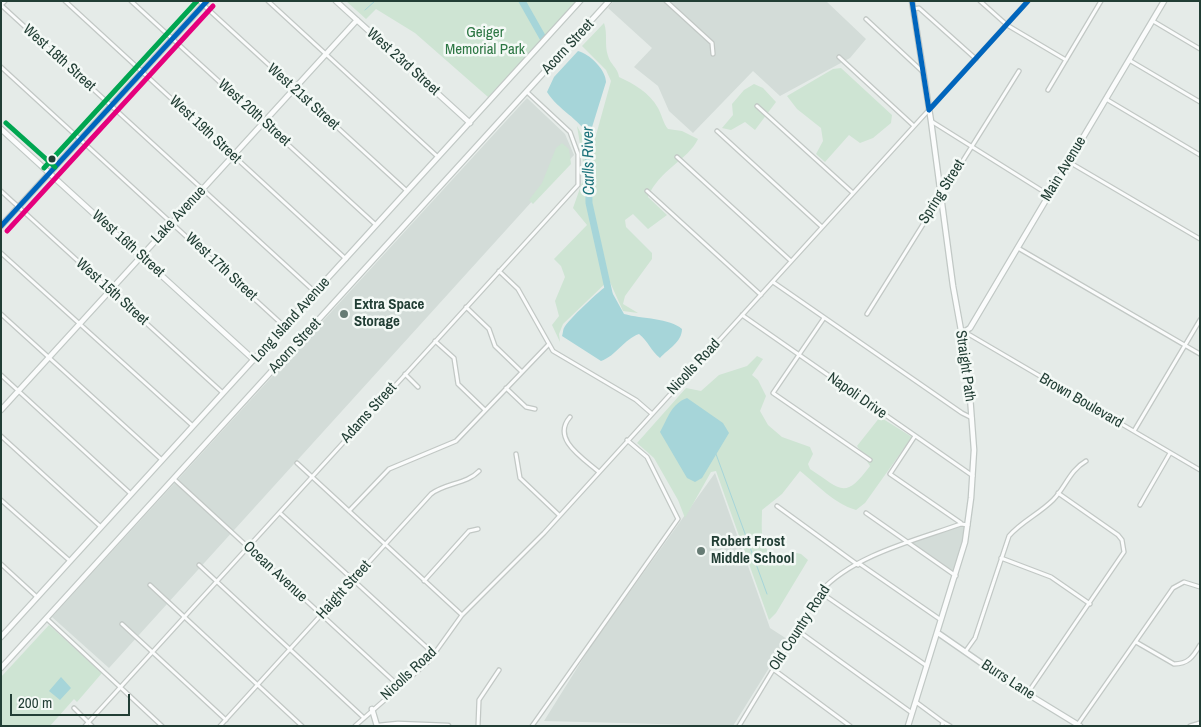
<!DOCTYPE html>
<style>
body{margin:0}
#map{position:relative;width:1201px;height:727px;overflow:hidden;background:#e5ebe8;font-family:"Archivo Narrow",sans-serif}
canvas{display:block}
.frame{position:absolute;inset:0;border:2px solid #223e35;pointer-events:none}
.scale{position:absolute;left:10px;top:694px;width:120px;height:22px;box-sizing:border-box;border:2px solid #223e35;border-top:0;padding-left:6px;font-size:15px;line-height:18px;white-space:nowrap;color:#223e35;-webkit-text-stroke:4px #f4f9f6;paint-order:stroke}
</style>
<div id="map">
<canvas width="1201" height="727"></canvas>
<div class="frame"></div>
<div class="scale">200 m</div>
</div>
<script>
const ctx = document.querySelector('canvas').getContext('2d');
ctx.lineJoin = 'round';
function paint(path, color) {
  ctx.fillStyle = color;
  ctx.fill(path, 'evenodd');
}
function stroke(path, color, width, dash) {
  ctx.strokeStyle = color;
  ctx.lineWidth = width;
  ctx.lineCap = dash ? 'butt' : 'round';
  ctx.setLineDash(dash || []);
  ctx.stroke(path);
}
function label(font, color, halo, rows, align = 'center') {
  ctx.font = font + ' "Archivo Narrow",sans-serif';
  ctx.lineWidth = 5;
  ctx.setLineDash([]);
  ctx.textBaseline = 'middle';
  ctx.strokeStyle = halo;
  ctx.fillStyle = color;
  for (const [text, x, y, turn = 0] of rows) {
    ctx.save();
    ctx.translate(x, y);
    ctx.rotate((+turn || 0) * Math.PI / 180);
    ctx.textAlign = isNaN(turn) ? turn : align;
    if (halo) ctx.strokeText(text, 0, 0);
    ctx.fillText(text, 0, 0);
    ctx.restore();
  }
}
paint(new Path2D(`
 M614,1H826L866,39L850,58L780,96L753,71L693,133L669,111L658,86L634,67L652,48L608,8Z
 M527,98L565,134L574,155L109,668L52,617Z
 M715,473L770,628L787,639L733,726L544,721L589,649Z
 M962,525L967,526L955,575L910,543Z`), '#d3dcd8');
paint(new Path2D(`
 M346,1H577L488,97L415,33L376,9L366,19Z
 M604,23C608,35 604,44 608,56C610,64 618,68 619,77C634,84 649,92 658,108C662,115 663,123 668,129L682,131L698,139C688,160 659,170 648,197L667,215L648,229L633,214L625,220L626,227L652,253V259L625,296L623,304L638,313L623,311L609,280L563,324L559,334L560,342L552,325L559,316L555,301L565,277L561,266L554,259L587,225L573,208L585,174L577,126L584,139L585,149L593,146L611,81L606,70L582,46Z
 M841,68L892,115L891,123L873,138L860,143L849,135L825,162L816,154L823,141L821,128L797,109L787,96L833,69Z
 M754,84L763,88L776,102L755,130L745,122L731,130L722,128L733,115L732,104L744,90Z
 M562,143L569,149L571,164L533,204L529,200L542,183L556,148Z
 M757,356L763,359L752,375L758,380L766,396L760,411L768,425L782,437L810,447L813,454L808,464L810,469C841,489 844,501 870,466L857,446L880,417L912,437L865,503L856,510C833,503 819,486 800,471L782,494L762,510C762,529 758,553 782,560L792,552L801,554L808,560L776,613L769,620L716,471L711,472L685,518L678,500L654,458L637,443L686,388L701,391L719,375L747,366Z
 M49,625L102,673L77,702L74,699L50,726H1V677Z`), '#cee4d3');
paint(new Path2D(`
 M578,51C590,54 606,70 606,82L589,137C579,118 558,110 547,92L554,77Z
 M608,285L624,314C642,319 670,318 682,329C682,342 668,349 660,358C651,351 648,341 639,334C624,339 616,356 601,361L562,336C563,334 563,329 564,328C567,321 601,289 608,285Z
 M687,398L723,423L729,433L702,478L695,482L687,478L660,432C668,418 671,404 687,398Z
 M61,677L71,688L60,700L49,691Z`), '#a6d5d9');
stroke(new Path2D(`
 M365,10L375,1
 M716,454L767,594`), '#a6d5d9', 1);
stroke(new Path2D(`
 M522,1L543,38
 M588,128L589,203L609,293`), '#a6d5d9', 7);
const street = new Path2D(`
 M65,1L346,259
 M131,1L376,225
 M199,1L407,191
 M268,1L438,157
 M666,1L712,43L713,54
 M980,1L1007,25L1066,60
 M1,5L315,292
 M1,5L5,1
 M913,9L919,8L976,59
 M866,19L923,72
 M1153,21L1200,49
 M839,57L914,126
 M1129,60L1200,102
 M1,67L284,326
 M1048,90L1101,1
 M1106,99L1200,155
 M757,106L853,193
 M931,121L1049,195
 M717,131L822,227
 M677,157L791,261
 M1069,162L1200,239
 M1,191L223,393
 M647,191L761,295
 M1018,248L1200,354
 M1,253L193,426
 M499,271L518,289L553,351L636,400L651,413
 M773,282L962,413L972,418
 M466,307L489,329L495,346L522,372
 M1,314L162,460
 M867,314L1019,71
 M742,315L973,476
 M824,318L773,393L870,460
 M962,334L970,335L1200,470
 M435,341L454,358L458,384L485,410
 M405,374L418,387
 M1,375L131,494
 M506,388L526,407L535,409
 M570,417C551,439 583,458 599,472
 M1134,431L1200,320
 M1,436L101,527
 M915,436L890,474L961,523
 M516,454L520,478L559,515
 M297,463L462,615
 M174,479L399,686
 M1,500L70,561
 M1140,505L1170,453
 M777,506L858,565
 M349,511L389,469L456,441L549,344
 M280,513L434,654
 M866,513L956,576
 M1001,558L1051,577L1090,604
 M1,564L37,597
 M860,564L941,620
 M199,565L363,717
 M424,581L469,531L478,529
 M150,585L302,726
 M820,592L927,666
 M47,619L162,726
 M122,624L226,720
 M797,630L912,713
 M1136,642L1174,664C1188,664 1193,657 1200,645
 M965,652L975,638L1009,536C1022,521 1039,514 1053,500C1065,488 1070,470 1086,461
 M773,669L850,726
 M1027,694L1124,552L1122,540L1118,535L1058,493
 M916,702L943,722
 M74,708L92,726
 M1078,724L1173,588L1184,582L1200,587
 M85,726L578,185V154L570,132L527,92
 M220,726L431,494C445,483 467,484 479,471
 M355,726L429,661L462,615L544,533L1028,1
 M478,726L479,700L499,670
 M532,726L678,519L647,457L627,440
 M739,726L820,592C853,555 916,540 961,524L968,525
 M942,726L943,722L950,726
 M1190,726L1200,723`);
const secondary = new Path2D(`
 M336,1L470,123
 M1,129L254,360
 M1,226L207,1
 M961,334L970,328L1164,1
 M1,410L357,20
 M938,633L1013,685L1080,726
 M1,637L580,1
 M1,668L609,1
 M372,709L377,726
 M378,726L398,724L448,726
 M908,726L965,542L971,498L974,450L968,369L953,286L931,121L912,1`);
stroke(street, '#c2c8c5', 5.5);
stroke(secondary, '#c1c8c5', 7);
stroke(street, '#fbfcfc', 3);
stroke(secondary, '#fbfcfc', 4.5);
stroke(new Path2D(`
 M912,1L929,110
 M929,110L1028,1
 M1,226L207,1`), '#0065bd', 5);
stroke(new Path2D(`
 M7,231L213,6`), '#e5007d', 5);
stroke(new Path2D(`
 M6,123L55,167
 M44,168L197,1`), '#00a651', 5);
for (const [x, y, r, color] of [
 [52,159,4.5,"#223e35"],
 [344,314,5,"#667b74"],
 [701,551,5,"#667b74"]
]) {
  const dot = new Path2D();
  dot.arc(x, y, r, 0, 2 * Math.PI);
  ctx.fillStyle = color;
  ctx.fill(dot);
  stroke(dot, '#f4f9f6', 2);
}
label('15px', '#2c7643', '#f4f9f6', [
 ["Geiger",485,33],
 ["Memorial Park",485,50]
]);
label('15px', '#223e35', '#f4f9f6', [
 ["Acorn Street",568,47,-47],
 ["West 18th Street",59,58,42],
 ["West 23rd Street",403,62,42],
 ["West 21st Street",303,97,42],
 ["West 20th Street",254,113,42],
 ["West 19th Street",205,130,43],
 ["Main Avenue",1064,169,-59],
 ["Spring Street",942,192,-58],
 ["Lake Avenue",179,215,-47],
 ["West 16th Street",128,244,42],
 ["West 17th Street",221,267,43],
 ["West 15th Street",112,292,42],
 ["Long Island Avenue",291,320,-48],
 ["Acorn Street",295,346,-47],
 ["Straight Path",965,366,82],
 ["Nicolls Road",694,367,-47],
 ["Napoli Drive",857,396,35],
 ["Brown Boulevard",1081,401,30],
 ["Adams Street",369,413,-48],
 ["Ocean Avenue",275,572,43],
 ["Haight Street",344,590,-48],
 ["Old Country Road",800,628,-57],
 ["Nicolls Road",409,674,-43],
 ["Burrs Lane",1008,680,33]
]);
label('bold 15px', '#223e35', '#f4f9f6', [
 ["Extra Space",354,305],
 ["Storage",354,322],
 ["Robert Frost",711,542],
 ["Middle School",711,559]
], 'left');
label('italic 16px', '#1c727b', '#f4f9f6', [
 ["Carlls River",589,161,-91]
]);
</script>
